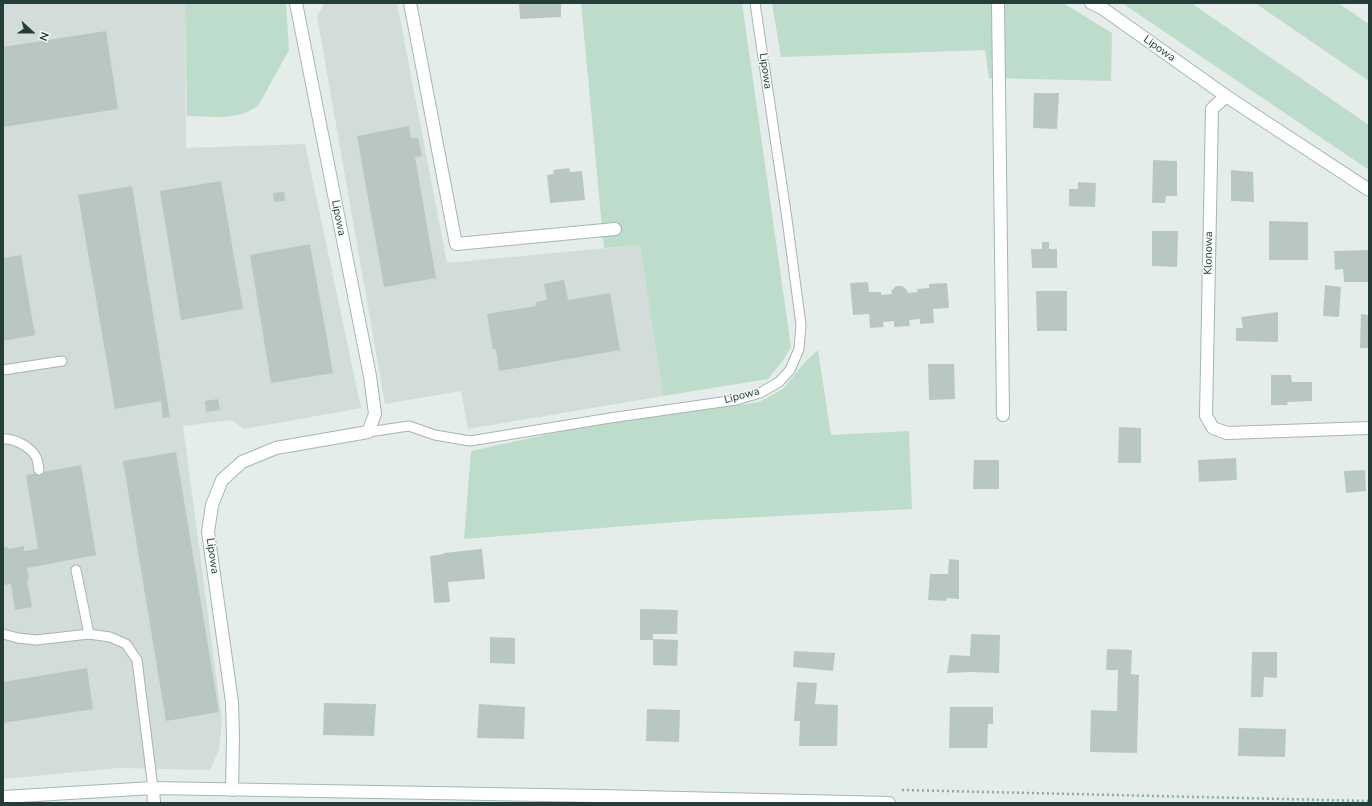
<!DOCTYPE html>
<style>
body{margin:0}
#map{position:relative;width:1372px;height:806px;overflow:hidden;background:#e4edea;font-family:"Nunito Sans",sans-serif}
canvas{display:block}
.frame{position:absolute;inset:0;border:4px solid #243d3a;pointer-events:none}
.north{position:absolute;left:12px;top:12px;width:40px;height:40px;-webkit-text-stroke:3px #f4f9f7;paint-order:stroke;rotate:111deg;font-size:11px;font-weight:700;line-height:16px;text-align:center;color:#243d3a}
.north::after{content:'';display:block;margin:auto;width:14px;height:18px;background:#243d3a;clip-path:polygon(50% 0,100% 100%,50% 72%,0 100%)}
</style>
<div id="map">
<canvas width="1372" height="806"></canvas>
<div class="frame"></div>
<div class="north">N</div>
</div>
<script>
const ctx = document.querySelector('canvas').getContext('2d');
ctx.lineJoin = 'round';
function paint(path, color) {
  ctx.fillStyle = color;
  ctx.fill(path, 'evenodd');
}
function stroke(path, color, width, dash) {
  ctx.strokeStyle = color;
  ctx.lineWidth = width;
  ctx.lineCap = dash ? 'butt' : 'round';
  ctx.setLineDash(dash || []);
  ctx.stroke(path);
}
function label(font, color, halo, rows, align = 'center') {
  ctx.font = font + ' "Nunito Sans",sans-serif';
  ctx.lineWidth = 3;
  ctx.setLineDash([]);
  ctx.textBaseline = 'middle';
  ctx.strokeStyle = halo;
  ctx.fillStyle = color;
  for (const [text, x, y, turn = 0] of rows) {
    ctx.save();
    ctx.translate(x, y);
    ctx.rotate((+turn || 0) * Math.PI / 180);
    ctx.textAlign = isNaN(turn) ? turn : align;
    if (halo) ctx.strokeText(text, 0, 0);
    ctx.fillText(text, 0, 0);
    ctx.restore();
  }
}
paint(new Path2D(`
 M3,3H185L186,148L305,144L361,408L244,429L231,420L183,426L222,720L219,750L210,770L119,768L3,779Z
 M325,3H397L447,263L640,245L663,396L468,429L461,391L385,404L317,16Z`), '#d2dcd9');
paint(new Path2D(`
 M185,3H286L289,50L258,106L243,114L225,117L187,116Z
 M581,3H742L791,347L782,362L768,379L663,396L640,245L604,248Z
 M772,3H1063L1112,33L1111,81L989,78L985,50L781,57Z
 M1122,3H1191L1369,125V170Z
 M1255,3H1338L1369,24V81Z
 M818,350L831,435L909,431L912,509L702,520L464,539L471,451L586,426L759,402L783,389L804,363Z`), '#bedccb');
paint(new Path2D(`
 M519,3H561V17L520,19Z
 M106,31L118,109L3,127V47Z
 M1034,93H1059L1057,129L1033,128Z
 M409,126L411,138H418L422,156L415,157L436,278L384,287L357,136Z
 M1153,160L1177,161V196H1166L1165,203H1152Z
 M569,168L570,172L582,171L585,200L550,203L547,175L554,174L553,170Z
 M1231,170L1253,172L1254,202L1231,201Z
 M221,181L243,309L181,320L160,191Z
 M1078,182L1096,183L1095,207L1069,206V189H1078Z
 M132,186L170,417L163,418L161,401L115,409L78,195Z
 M284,192L285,201L274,202L273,193Z
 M1269,221L1308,222V260H1269Z
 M1152,231H1178L1177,267L1152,266Z
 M1042,242H1049V249H1057V268H1032L1031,249H1042Z
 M310,244L333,373L271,383L250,255Z
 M1369,250V282H1344L1343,269L1335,270L1334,251Z
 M21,255L35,335L3,341V258Z
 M564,280L568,300L610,293L620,350L499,371L496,349H493L487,314L536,306V302L547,300L544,284Z
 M868,282L869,292H881V295L892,294L891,291L896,286H902L907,290L908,293L918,292L917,289L929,288V284L947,283L949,308L933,309L934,323L920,324V319L909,320L910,326L894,327V321L883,322L884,327L870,328L869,314L853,315L850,283Z
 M1325,285L1341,287L1339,317L1323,316Z
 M1036,291H1067V331H1037Z
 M1278,312V342L1236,341V328H1243L1241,317Z
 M1361,314L1369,315V348H1360Z
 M928,364H954L955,399L929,400Z
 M1271,375H1291L1292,382H1312V401L1287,402L1288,405H1271Z
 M218,399L220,410L206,412L205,401Z
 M1119,427L1141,428V463H1118Z
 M176,452L219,712L166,721L123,461Z
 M1236,458L1237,480L1199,482L1198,460Z
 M974,460H999V489H973Z
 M81,465L96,555L27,568L29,579L27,580L32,607L15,610L11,584L3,585V548L8,547L9,549L24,546V551L38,549L26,475Z
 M1365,470L1366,491L1346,493L1344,471Z
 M482,549L485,579L448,582L450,602L434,603L430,556L444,554V553Z
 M949,559L959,560V599L947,598L946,601L928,600L930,574H948Z
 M640,609L678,610L677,634H653V640H640Z
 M971,634L1000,635L999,673L969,672L947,673L950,655L970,656Z
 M490,637L515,638V664L490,663Z
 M653,639L678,640L677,666L653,665Z
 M1107,649L1132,650L1131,674L1139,675L1137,753L1090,752L1091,710L1117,711L1118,670H1106Z
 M794,651L835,653L833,671L793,667Z
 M1252,652H1277V678L1264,677L1263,697H1251Z
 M87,668L93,709L3,723V682Z
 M797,682L817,683L815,704L838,705L837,746H799L800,721H794Z
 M324,703L376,704L374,736L323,735Z
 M479,704L525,707L524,739L477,738Z
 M950,707H993V724H988L987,748H949Z
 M647,709L680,710L679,742L646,741Z
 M1239,728L1286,729L1285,757L1238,756Z`), '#b9c7c3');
const lane = new Path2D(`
 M3,370L62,361
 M368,432L409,426L435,435L470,441L610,418L736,400L760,393L779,382L790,370L799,349L801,325L787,219L755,3
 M3,439C14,438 31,447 36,457C38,460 38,466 39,470
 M76,570L89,634L110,637L126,644L137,660L153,788
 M3,634L18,638L36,640L89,634`);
const street = new Path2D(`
 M410,3L456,244L615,229
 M998,3L1003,415
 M1091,3L1102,8L1226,96
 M1369,190L1226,96L1212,109L1206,416L1213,428L1227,433L1369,428
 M232,790L233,737L232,702L208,532L212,505L222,480L242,462L276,448L368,432L375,414L370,376L296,3`);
const secondary = new Path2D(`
 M153,788L154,803
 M3,797L153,788L599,796L889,803`);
stroke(lane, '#a7b5b2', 11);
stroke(street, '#a7b5b2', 14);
stroke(secondary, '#a3b8b3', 14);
stroke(new Path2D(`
 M902,790L1369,801`), '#86aea8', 2.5, [2, 3]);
stroke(lane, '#fff', 9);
stroke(street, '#fff', 12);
stroke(secondary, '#fff', 12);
label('11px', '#243d3a', '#f4f9f7', [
 ["Lipowa",1159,49,35],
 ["Lipowa",765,71,82],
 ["Lipowa",338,218,79],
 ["Klonowa",1209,253,-89],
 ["Lipowa",742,396,-15],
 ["Lipowa",212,556,82]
]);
</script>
